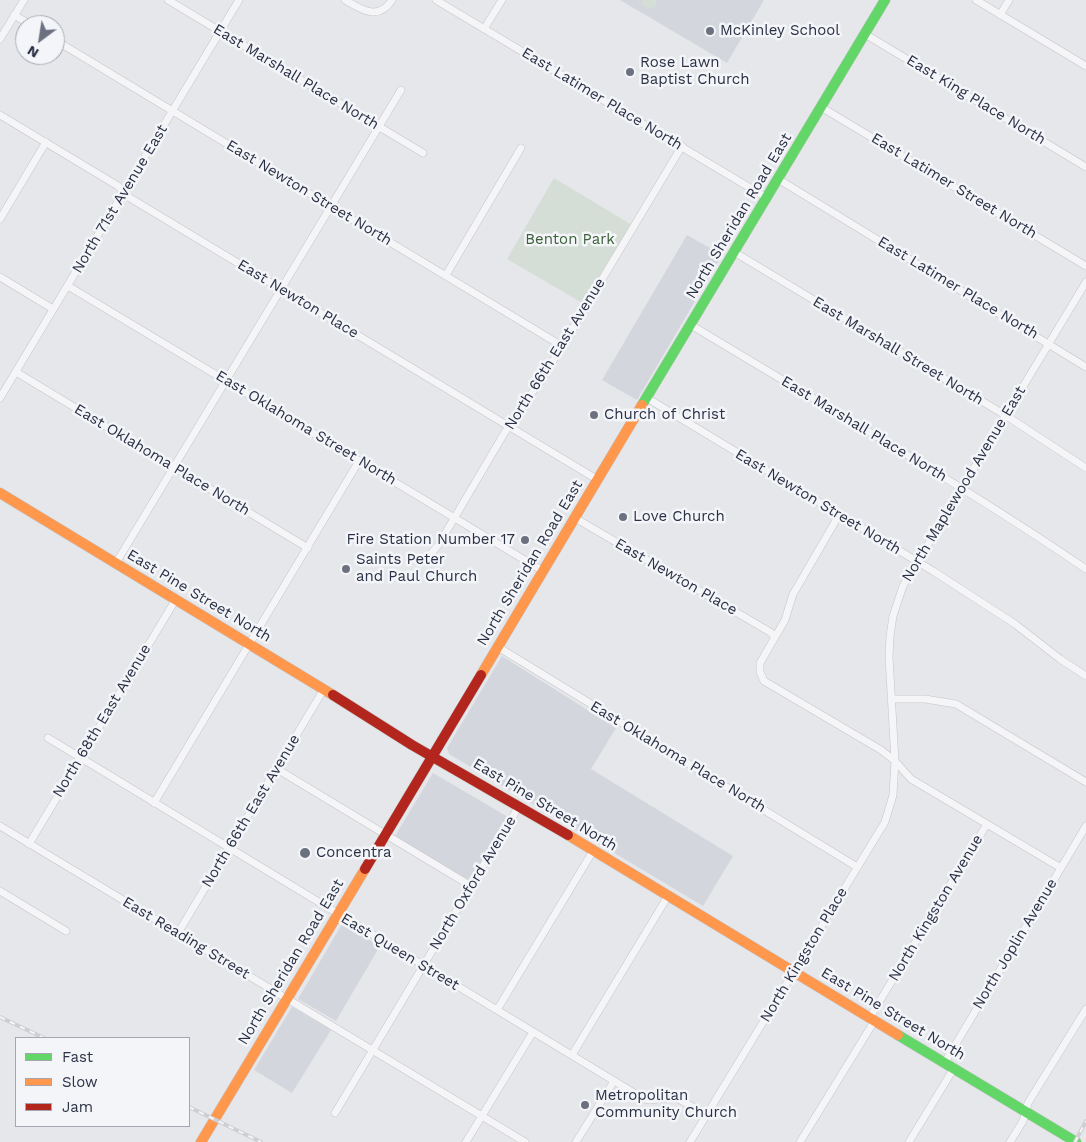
<!DOCTYPE html>
<style>
body{margin:0}
#map{position:relative;width:1086px;height:1142px;overflow:hidden;background:#e6e7ea;font-family:"Work Sans",sans-serif}
canvas{display:block}
.legend{position:absolute;left:15px;top:1037px;width:175px;height:90px;box-sizing:border-box;background:#f4f5f9;border:1px solid #a4a7b1;margin:0;padding:6px 9px;list-style:none;font-size:15px;color:#2b3145}
.legend li{display:flex;align-items:center;gap:10px;height:25px}
.legend b{width:25px;border:1px solid #a4a7b1}
.north{position:absolute;left:15px;top:15px;width:50px;height:50px;box-sizing:border-box;background:#f4f5f9;border:1px solid #a4a7b1;border-radius:50%;rotate:211deg;font-size:14px;font-weight:700;line-height:20px;text-align:center;color:#2b3145}
.north::after{content:'';display:block;margin:auto;width:18px;height:22px;background:#6c717f;clip-path:polygon(50% 0,100% 100%,50% 72%,0 100%)}
</style>
<div id="map">
<canvas width="1086" height="1142"></canvas>
<ul class="legend">
<li><b style="height:6px;background:#63d668"></b>Fast</li>
<li><b style="height:6px;background:#ff974d"></b>Slow</li>
<li><b style="height:6px;background:#b3261e"></b>Jam</li>
</ul>
<div class="north">N</div>
</div>
<script>
const ctx = document.querySelector('canvas').getContext('2d');
ctx.lineJoin = 'round';
function paint(path, color) {
  ctx.fillStyle = color;
  ctx.fill(path, 'evenodd');
}
function stroke(path, color, width, dash) {
  ctx.strokeStyle = color;
  ctx.lineWidth = width;
  ctx.lineCap = dash ? 'butt' : 'round';
  ctx.setLineDash(dash || []);
  ctx.stroke(path);
}
function label(font, color, halo, rows, align = 'center') {
  ctx.font = font + ' "Work Sans",sans-serif';
  ctx.lineWidth = 5;
  ctx.setLineDash([]);
  ctx.textBaseline = 'middle';
  ctx.strokeStyle = halo;
  ctx.fillStyle = color;
  for (const [text, x, y, turn = 0] of rows) {
    ctx.save();
    ctx.translate(x, y);
    ctx.rotate((+turn || 0) * Math.PI / 180);
    ctx.textAlign = isNaN(turn) ? turn : align;
    if (halo) ctx.strokeText(text, 0, 0);
    ctx.fillText(text, 0, 0);
    ctx.restore();
  }
}
paint(new Path2D(`
 M620,0H764L727,63Z
 M687,235L722,255L637,400L602,380Z
 M502,656L616,728L591,769L733,856L703,906L449,754L447,748Z
 M433,773L508,817L472,877L467,879L395,836Z
 M342,924L380,946L336,1021L298,999Z
 M292,1007L331,1030L292,1093L254,1070Z`), '#d4d6dd');
paint(new Path2D(`
 M642,0H656V6L650,9L642,4Z
 M554,178L632,225L584,304L507,259Z`), '#d5ded6');
const street = new Path2D(`
 M168,0L423,153
 M345,0C362,10 378,21 392,0
 M436,0L767,198
 M976,0L1086,66
 M14,15L31,25
 M1000,15L1009,0
 M484,29L502,0
 M865,34L1086,167
 M0,39L24,0
 M55,40L562,346
 M821,107L1086,266
 M0,115L118,186L130,198L598,480
 M778,179L1086,367
 M0,219L46,142
 M734,252L1005,415L1086,468
 M446,275L521,148
 M0,277L53,309
 M68,286L543,571
 M691,325C823,405 958,482 1086,569
 M16,372L308,548
 M0,398L239,0
 M647,398L933,571L1015,624L1060,659L1086,676
 M839,515L799,584L793,594L785,620L760,663V672L764,681L881,750L895,761L911,779L1061,868
 M575,518L770,632L775,637
 M426,560L439,544L505,432L545,374L562,346L682,146
 M116,563L401,90
 M498,647L857,867
 M891,699H925L956,704L1086,782
 M48,738L644,1099L650,1100L675,1097L707,1115
 M277,769L471,886
 M154,803L359,461
 M0,826L525,1142
 M29,844L176,599
 M0,891L66,931
 M178,933L324,689
 M497,1010L593,851
 M870,1017L987,824
 M572,1055L668,896
 M945,1062L1086,826
 M335,1113L519,806
 M466,1142L533,1032
 M576,1142L614,1081
 M690,1142L885,822L893,795L895,761L889,657L890,636L893,616L903,586L1086,282
 M800,1142L875,1020
 M909,1142L954,1068
 M1010,1142L1023,1121L1028,1103L1086,1009`);
const fast = new Path2D(`
 M642,405L885,0
 M898,1035L1076,1142`);
const slow = new Path2D(`
 M0,493L333,695
 M481,675L642,405
 M568,835L898,1035
 M201,1142L365,869`);
const jam = new Path2D(`
 M333,695L412,745L568,835
 M365,869L481,675`);
stroke(street, '#c4c5c8', 8);
stroke(fast, '#c4c5c8', 11);
stroke(slow, '#c4c5c8', 11);
stroke(jam, '#c4c5c8', 11);
stroke(street, '#f5f5f7', 7);
stroke(fast, '#63d668', 10);
stroke(slow, '#ff974d', 10);
stroke(jam, '#b3261e', 10);
const rail = new Path2D(`
 M0,1017L44,1038
 M189,1107L261,1142
 M1075,1142L1086,1121`);
stroke(rail, '#cecfd2', 4);
stroke(rail, '#f4f5f9', 2, [5.5]);
for (const [x, y, r, color] of [
 [710,31,5,"#6c717f"],
 [630,72,5,"#6c717f"],
 [594,415,5,"#6c717f"],
 [623,517,5,"#6c717f"],
 [525,540,5,"#6c717f"],
 [346,569,5,"#6c717f"],
 [305,853,6,"#6c717f"],
 [585,1105,5,"#6c717f"]
]) {
  const dot = new Path2D();
  dot.arc(x, y, r, 0, 2 * Math.PI);
  ctx.fillStyle = color;
  ctx.fill(dot);
  stroke(dot, '#f4f5f9', 2);
}
label('15px', '#2b3145', '#f4f5f9', [
 ["McKinley School",720,31],
 ["Rose Lawn",640,63],
 ["Baptist Church",640,80],
 ["Church of Christ",604,415],
 ["Love Church",633,517],
 ["Fire Station Number 17",515,540,"right"],
 ["Saints Peter",356,560],
 ["and Paul Church",356,577],
 ["Concentra",316,853],
 ["Metropolitan",595,1096],
 ["Community Church",595,1113]
], 'left');
label('15px', '#2b3145', '#f4f5f9', [
 ["East Marshall Place North",296,77,31],
 ["East Latimer Place North",602,99,31],
 ["East King Place North",976,100,31],
 ["East Latimer Street North",954,186,31],
 ["East Newton Street North",309,193,31],
 ["North 71st Avenue East",120,199,-59],
 ["North Sheridan Road East",739,216,-59],
 ["East Latimer Place North",958,288,31],
 ["East Newton Place",298,299,31],
 ["East Marshall Street North",898,351,31],
 ["North 66th East Avenue",555,354,-58],
 ["East Oklahoma Street North",306,428,31],
 ["East Marshall Place North",864,429,31],
 ["East Oklahoma Place North",162,460,31],
 ["North Maplewood Avenue East",964,484,-59],
 ["East Newton Street North",818,502,31],
 ["North Sheridan Road East",530,563,-59],
 ["East Newton Place",676,577,30],
 ["East Pine Street North",199,596,31],
 ["North 68th East Avenue",102,721,-59],
 ["East Oklahoma Place North",678,757,31],
 ["East Pine Street North",545,805,31],
 ["North 66th East Avenue",251,811,-59],
 ["North Oxford Avenue",473,883,-59],
 ["North Kingston Avenue",936,908,-59],
 ["East Reading Street",186,938,31],
 ["North Joplin Avenue",1015,944,-59],
 ["East Queen Street",400,952,31],
 ["North Kingston Place",804,955,-59],
 ["North Sheridan Road East",291,962,-59],
 ["East Pine Street North",893,1014,31]
]);
label('15px', '#3b6138', '#f4f5f9', [
 ["Benton Park",570,240]
]);
</script>
